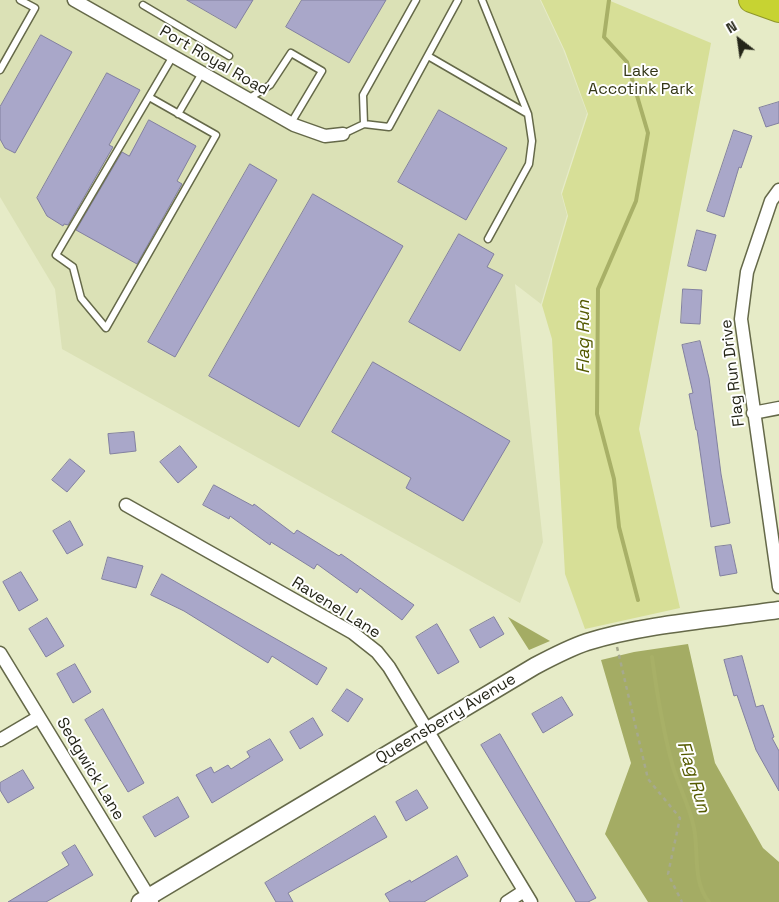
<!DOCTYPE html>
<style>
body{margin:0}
#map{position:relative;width:779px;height:902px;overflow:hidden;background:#e6ebc7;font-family:"Space Grotesk",sans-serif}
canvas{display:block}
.north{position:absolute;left:714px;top:15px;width:50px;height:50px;-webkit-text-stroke:4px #fff;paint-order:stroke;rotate:330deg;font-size:14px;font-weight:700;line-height:20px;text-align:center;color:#242518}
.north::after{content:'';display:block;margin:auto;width:18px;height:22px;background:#242518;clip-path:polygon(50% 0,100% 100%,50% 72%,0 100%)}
</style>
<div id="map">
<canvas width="779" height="902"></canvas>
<div class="north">N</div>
</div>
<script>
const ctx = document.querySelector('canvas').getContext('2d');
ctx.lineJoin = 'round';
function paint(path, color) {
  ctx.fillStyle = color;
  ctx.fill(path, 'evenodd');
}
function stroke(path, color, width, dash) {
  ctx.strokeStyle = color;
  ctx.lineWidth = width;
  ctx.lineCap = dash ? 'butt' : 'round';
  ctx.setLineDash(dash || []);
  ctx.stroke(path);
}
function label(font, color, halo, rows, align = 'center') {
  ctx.font = font + ' "Space Grotesk",sans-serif';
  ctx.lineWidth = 4;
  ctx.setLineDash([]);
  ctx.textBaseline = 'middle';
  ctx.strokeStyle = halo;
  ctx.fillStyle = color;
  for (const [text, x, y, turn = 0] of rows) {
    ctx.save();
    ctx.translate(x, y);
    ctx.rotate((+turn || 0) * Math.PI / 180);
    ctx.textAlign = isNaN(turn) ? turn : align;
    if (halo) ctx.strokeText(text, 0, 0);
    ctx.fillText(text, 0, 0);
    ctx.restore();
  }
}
paint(new Path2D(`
 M0,0H540L563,49L587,113L561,193L567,215L541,304L515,284L543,542L520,603L62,349L55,289L0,197Z`), '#dbe1b6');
paint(new Path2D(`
 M541,0H608L711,43L639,429L680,608L585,629L565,574L552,339L542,305L568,216L562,194L588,114L565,51Z`), '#d7df97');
paint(new Path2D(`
 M508,617L550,641L529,650Z
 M688,644L715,763L763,848L779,862V902H648L605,834L631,763L601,660L634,652Z`), '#a4ac64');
stroke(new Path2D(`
 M609,0L604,37L627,62L648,133L636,201L598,289L597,414L614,479L619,527L638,600
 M652,657C657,694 663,731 673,767C679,787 690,807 694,828C699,852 692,881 709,902`), '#a8b067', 4);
const building = new Path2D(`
 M187,0H253L236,28Z
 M302,0H386L349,63L286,27Z
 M41,35L72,52L15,153L5,148L0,139V107Z
 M107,73L140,90L109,145L113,147L68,225L64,224L63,226L47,216L37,198Z
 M779,102V123L766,127L759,108Z
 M439,110L507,148L466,220L398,182Z
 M149,120L196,146L177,181L182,184L137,264L76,230L122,152L129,156Z
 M734,130L752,136L741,168L739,167L724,217L707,211Z
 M250,164L277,180L175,357L148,342Z
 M313,194L403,246L299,427L209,376Z
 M697,230L716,235L706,271L688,266Z
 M459,234L494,254L487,267L503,275L460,351L409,322Z
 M683,289L702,290L700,324L681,323Z
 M700,341L709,378L721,474L730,523L711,527L697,430H696L689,394L693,393L682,345Z
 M373,362L510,441L463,521L406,488L411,478L332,432Z
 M134,432L136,451L110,454L108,434Z
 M180,446L197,467L178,483L160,462Z
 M70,459L85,471L67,492L52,480Z
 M214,485L253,506L254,504L294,534L297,530L339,556L341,554L414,605L402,620L360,588L357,593L317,564L314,569L271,542L270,545L230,516L229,519L203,505Z
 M70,521L83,545L67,554L53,531Z
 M731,545L737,573L720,576L715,547Z
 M108,557L143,566L136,588L102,579Z
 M21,572L38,600L19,611L3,582Z
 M162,574L327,668L317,685L272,656L268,663L184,611L151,595Z
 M494,617L504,634L480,648L470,630Z
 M47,618L64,646L46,657L29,629Z
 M437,624L459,662L438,674L416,637Z
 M742,656L756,707L763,705L774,737L772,738L779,751V791L756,750L737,695L734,696L724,660Z
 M75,664L91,692L73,703L57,674Z
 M347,689L363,699L348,722L332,711Z
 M562,697L573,715L543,733L532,714Z
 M103,709L144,783L128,792L85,720Z
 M313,718L323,735L300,749L290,732Z
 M500,734L596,898L588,902H576L481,745Z
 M270,739L283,760L212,803L196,775L211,767L214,773L228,765L231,769L250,757L247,752Z
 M23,770L34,788L8,803L0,790V783Z
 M417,790L428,808L406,821L396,802Z
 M178,797L189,817L155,837L143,817Z
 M375,816L387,837L288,893L293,902H276L265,883Z
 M75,845L93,875L46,902H8L69,865L62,853Z
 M457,856L468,876L424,902H390L385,894L410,880L411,882Z`);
paint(building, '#a9a7c9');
stroke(building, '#8280a0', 1);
const service = new Path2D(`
 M143,5L229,56
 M428,56L528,114L482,0
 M0,70L35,8L20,0
 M149,97L216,135L106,328L81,298L73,267L56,255L173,56
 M248,99L270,85L291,53L322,71L291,123
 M178,114L202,73
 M364,124L389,127L458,0
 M343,134L364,124L363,95L416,0
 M488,239L529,164L532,141L528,114`);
const minor = new Path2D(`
 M74,0L294,125L325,136L343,134
 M779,190L771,201L747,272L741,319L779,587
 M753,413L779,408
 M126,505L353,633L377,652L389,667L531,902
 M0,653L152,902
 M0,740L39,717
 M507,902L524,891`);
const tertiary = new Path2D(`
 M140,902L535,666C552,657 569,648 587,642C645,624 718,619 779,610`);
const motorway = new Path2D(`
 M751,0L779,10`);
stroke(service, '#656949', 9);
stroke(minor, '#656949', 15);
stroke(tertiary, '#656949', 19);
stroke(motorway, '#8e9629', 26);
stroke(new Path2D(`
 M617,647L648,779L680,818L668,874L682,902`), '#a6a98d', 2.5, [4, 4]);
stroke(service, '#fff', 6);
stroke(minor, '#fff', 12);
stroke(tertiary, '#fff', 16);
stroke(motorway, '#c7d332', 24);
label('16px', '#242518', '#fff', [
 ["Port Royal Road",214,61,30],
 ["Flag Run Drive",733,373,-97],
 ["Ravenel Lane",336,608,32],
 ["Queensberry Avenue",446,719,-31],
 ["Sedgwick Lane",90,769,59]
]);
label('16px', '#333616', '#fff', [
 ["Lake",641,72],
 ["Accotink Park",641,90]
]);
label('italic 18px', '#545a00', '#fff', [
 ["Flag Run",584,337,-90],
 ["Flag Run",693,777,73]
]);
</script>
